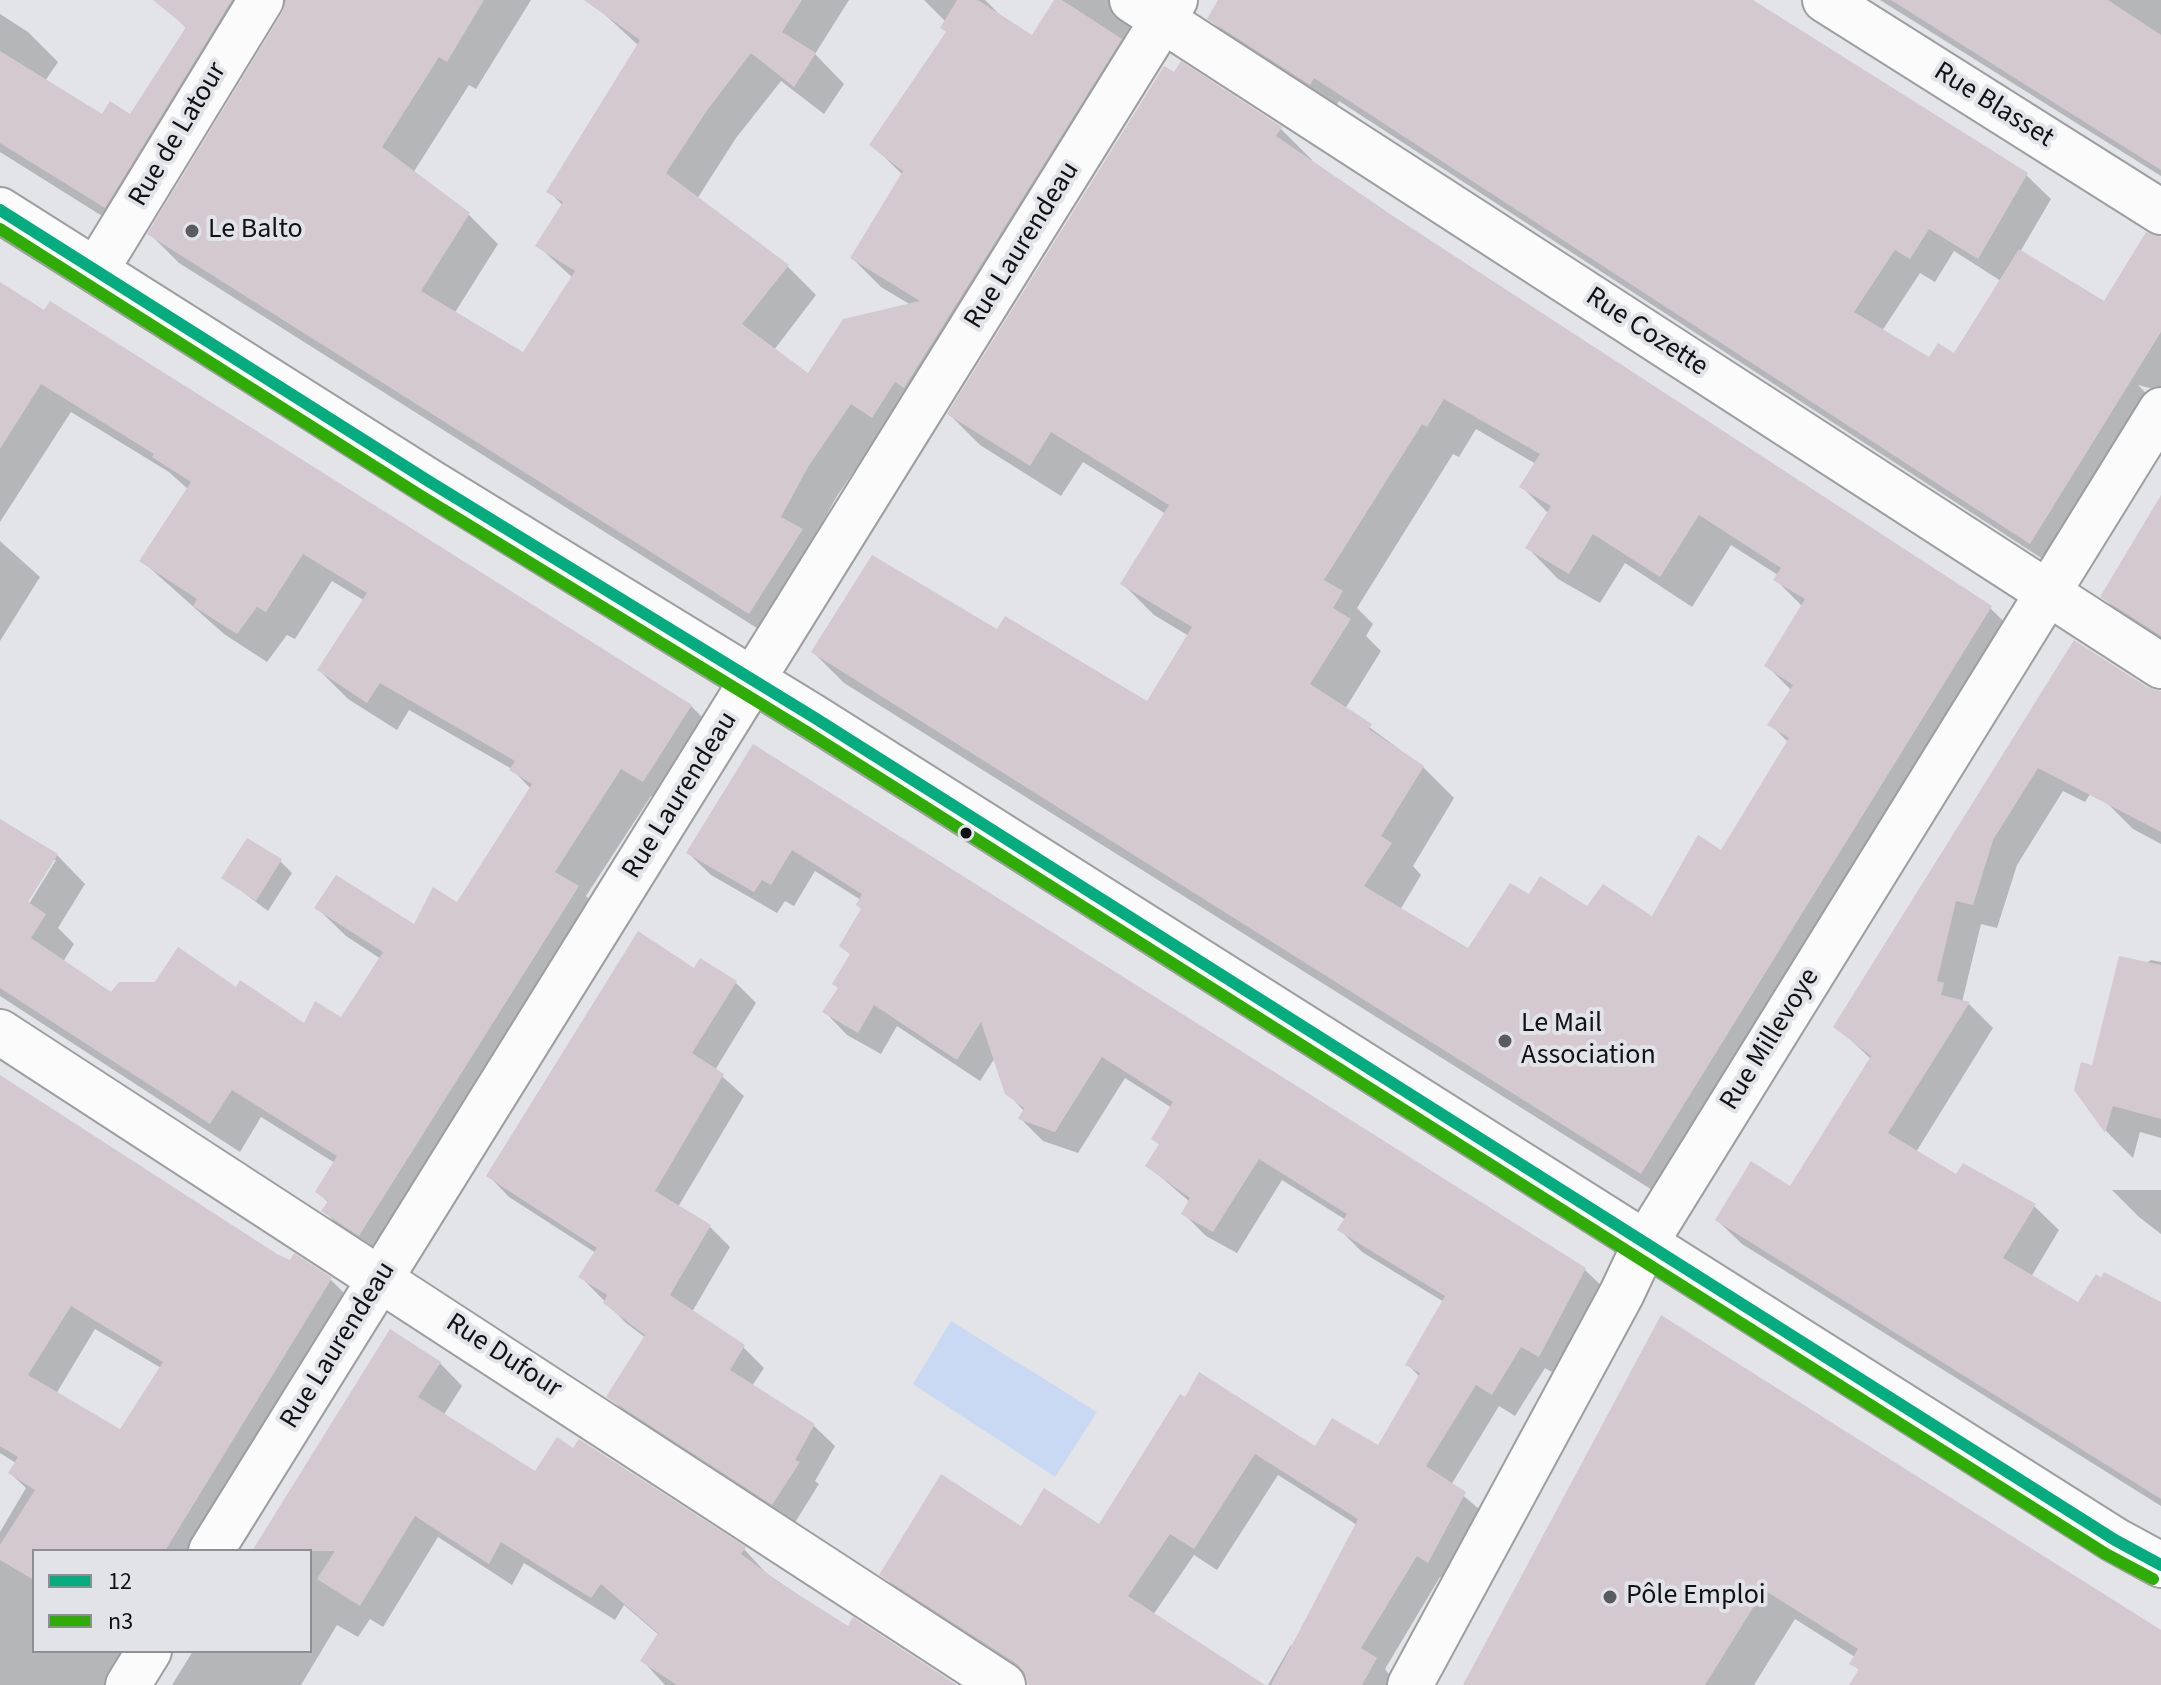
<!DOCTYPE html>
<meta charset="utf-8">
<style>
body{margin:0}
#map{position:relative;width:2161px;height:1685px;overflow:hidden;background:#e2e4e7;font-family:"Source Sans 3",sans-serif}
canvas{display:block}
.legend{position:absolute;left:32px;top:1549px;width:280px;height:104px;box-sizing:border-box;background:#e1e3e8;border:2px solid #8d8f93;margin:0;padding:10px 14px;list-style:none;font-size:24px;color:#101113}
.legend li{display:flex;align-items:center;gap:16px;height:40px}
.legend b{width:40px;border:2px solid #8d8f93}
</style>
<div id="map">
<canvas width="2161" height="1685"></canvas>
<ul class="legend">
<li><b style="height:10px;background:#05ac80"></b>12</li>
<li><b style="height:10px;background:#2fac05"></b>n3</li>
</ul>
</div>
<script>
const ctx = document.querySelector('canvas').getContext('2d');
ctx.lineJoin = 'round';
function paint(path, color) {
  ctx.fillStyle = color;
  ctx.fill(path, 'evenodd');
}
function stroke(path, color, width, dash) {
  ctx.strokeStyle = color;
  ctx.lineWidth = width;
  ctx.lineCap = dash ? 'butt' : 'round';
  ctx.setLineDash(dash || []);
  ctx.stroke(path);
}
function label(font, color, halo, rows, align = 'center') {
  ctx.font = font + ' "Source Sans 3",sans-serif';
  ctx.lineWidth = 8;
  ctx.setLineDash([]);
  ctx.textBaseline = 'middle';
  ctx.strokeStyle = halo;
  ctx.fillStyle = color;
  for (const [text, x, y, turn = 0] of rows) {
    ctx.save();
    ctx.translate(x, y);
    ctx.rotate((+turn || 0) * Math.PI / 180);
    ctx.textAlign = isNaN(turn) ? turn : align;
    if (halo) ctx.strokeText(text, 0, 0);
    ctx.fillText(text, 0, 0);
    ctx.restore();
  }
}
paint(new Path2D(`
 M951,1321L1097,1412L1055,1477L913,1384Z`), '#cad9f3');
paint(new Path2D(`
 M177,0H531L476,89L469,85L413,173L469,215L498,244L454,314L523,355L573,278L538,246L563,206L549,191L639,46L600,10L606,0H849L815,54L844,84L824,114L781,81L736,138L697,199L787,266L816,295L774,350L808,376L911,305L881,287L852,258L903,175L872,145L948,33L946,22L924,0H985L1004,19L1033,38L1057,0H1179L902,446L881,432L837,496L812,541L831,560L779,642L179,263L150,234L287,5L278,7L134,236L0,152V14L28,32L58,62L45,81L102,117H131L187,29L170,11Z
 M1221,0H1749L2026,175L2051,199L2020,252L2105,303L2161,258V391L2138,385L2156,403L2055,567L1339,101L1335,108L1234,43L1209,18ZM1954,251L2001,281L1955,356L1929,360L1882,331L1920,273L1935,282Z
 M1880,0H2161V176Z
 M1281,129L1312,160L1310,162L1990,608L2022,639L1673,1203L844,683L813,652L1148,704L1189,636L1154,615L1123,584L1166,514L1083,462L1061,496L980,445L949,414ZM1476,429L1536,464L1522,487L1549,514L1527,547L1558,579L1600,603L1625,563L1692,607L1731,545L1778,575L1776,580L1803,607L1767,666L1792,691L1770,724L1789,743L1722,852L1652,919L1530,897L1468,950L1400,910L1421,875L1413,866L1454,798L1423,767L1345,709L1381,651L1366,636L1373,624L1357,608L1453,454L1459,457Z
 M0,284L691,706L720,735L673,810L651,796L586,896L606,917L388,1263L352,1240L324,1211L329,1203L317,1192L335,1163L261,1117L240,1152L0,996V821L57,855L85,884L58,928L74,944L63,962L112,995L236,990L304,1026L342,1020L381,959L346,936L317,908L414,926L458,905L531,789L512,769L409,710L397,730L348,699L319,670L365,601L332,581L295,639L287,635L267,662L224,634L142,561L189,490L169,472L71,412L0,522ZM51,860H56L24,912L21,909Z
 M2161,501V644L2130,624L2102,596Z
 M0,541L40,577L0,641Z
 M2074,642L2151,700L2085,802L2063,791L2017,865L1997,928L1981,924L1962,1002L1969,1004L1993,1028L1916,1152L1957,1176L2034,1206L2059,1230L2031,1277L2079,1305L2161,1304V1506L1742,1244L1717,1220L1791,1188L1872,1060L1836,1026Z
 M2161,732V844L2133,829L2106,802Z
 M754,747L1585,1270L1608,1292L1562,1378L1545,1368L1515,1416L1499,1406L1451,1485L1487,1516L1451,1584L1440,1577L1385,1669L1397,1685H1268L1291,1645L1293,1647L1357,1525L1278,1475L1217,1570L1194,1555L1153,1615L1261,1685H1029L1028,1678L904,1597L882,1574L1022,1529L1099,1527L1181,1397L1316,1448H1379L1420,1377L1408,1365L1444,1302L1362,1252L1340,1230L1346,1220L1282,1180L1237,1253L1206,1236L1183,1213L1190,1202L1148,1166L1160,1145L1153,1139L1172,1108L1125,1078L1078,1153L1043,1141L1021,1119L1025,1112L1007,1093L995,1058L980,1081L897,1026L881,1054L847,1035L825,1012L840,989L852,956L841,946L863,910L861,900L815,871L794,906L785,901L777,913L711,875L688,853Z
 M280,861L292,873L268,911L224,878Z
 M2151,960L2161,962V1138L2140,1132L2133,1158L2107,1132L2076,1089L2093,1067L2145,964Z
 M695,971L736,983L756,1003L715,1070L744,1096L678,1207L710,1227L730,1247L692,1312L743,1347L764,1368L752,1386L814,1426L835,1446L815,1481L819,1484L794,1524L629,1417L609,1396L646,1338L626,1323L580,1276L596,1253L509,1197L489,1176Z
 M0,1077L290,1263L331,1280L355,1304L204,1551H34V1651H142L121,1685H0V1532L26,1488L10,1473L16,1463L0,1453ZM95,1329L161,1368L121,1432L56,1394Z
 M2112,1190H2161V1234L2139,1217Z
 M1661,1318L2161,1632V1685H1851L1860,1671L1852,1663L1855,1657L1795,1619L1754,1685H1465Z
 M440,1363L462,1386L443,1416L536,1474L744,1549L766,1573L848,1629L953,1685H665L643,1661L659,1635L624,1605L615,1620L524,1563L512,1585L438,1537L383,1627L370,1619L358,1637L337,1625L301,1685H172L193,1651H310V1551H255Z`), '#0003');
paint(new Path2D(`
 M153,0H232L105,208L0,143V51L102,114L110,101L130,114L186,27Z
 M286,0H484L447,62L439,57L382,147L470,213L421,291L523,352L575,271L535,246L563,202L546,192L640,40L584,0H802L782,32L816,53L794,87L751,53L708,109L666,173L789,265L742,324L808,373L843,319L920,301L850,258L903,171L869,145L946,32L940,28L957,0H978L1032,35L1054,0H1062L1122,39L904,388L895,382L872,418L851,404L808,467L781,517L803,529L749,614L147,234L282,13Z
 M1218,0H1753L2028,173L1978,259L1929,229L1910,259L1895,250L1854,312L1929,357L1938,343L1954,353L2019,249L2104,301L2146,232L2161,237V332L2030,544L1314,78L1310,85L1207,19Z
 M1891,0H2108L2161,35V170Z
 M1181,61L1282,127L1276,136L1393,216L1992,606L1641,1174L811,652L872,555L997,629L1005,616L1147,701L1192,627L1120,584L1169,505L1051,432L1030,466L947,414L1164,66L1174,72ZM1444,399L1540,454L1519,487L1551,506L1525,548L1569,574L1593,534L1660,577L1699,515L1781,568L1773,580L1805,599L1764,666L1793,685L1767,725L1789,738L1721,850L1698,835L1652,916L1603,884L1587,906L1540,876L1529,894L1510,883L1468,948L1364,886L1392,843L1381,836L1424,766L1369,729L1372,724L1310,684L1351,619L1333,608L1343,591L1324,580L1422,424L1427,427Z
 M0,282L44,310L50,301L692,705L643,782L621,769L555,872L579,886L359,1236L321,1211L328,1201L315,1192L337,1156L232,1090L210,1124L0,988V819L58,854L28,902L46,914L31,938L111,992L119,982H155L178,947L236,987L240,980L304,1023L315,1001L341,1017L383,952L314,908L336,875L414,924L433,887L457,902L532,784L509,770L515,761L380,683L367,703L317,670L367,593L303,554L266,612L257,607L237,634L193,606L197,599L139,561L191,482L152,457L154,454L41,384L0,449Z
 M2161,495V636L2100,597Z
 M2074,640L2147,687L2161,691V832L2038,768L1993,840L1973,905L1956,901L1937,981L1944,983L1941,995L1970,1002L1888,1133L1956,1174L1963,1163L2036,1204L2003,1258L2078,1302L2096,1274L2101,1278L2104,1272L2161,1302V1499L1715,1220L1751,1161L1790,1186L1871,1056L1833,1027Z
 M753,744L1586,1268L1539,1357L1521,1347L1492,1395L1476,1385L1426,1466L1466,1492L1428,1563L1417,1556L1361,1648L1377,1658L1362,1685H1271L1358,1519L1255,1454L1194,1549L1170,1534L1128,1596L1265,1685H1028L1025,1673L1017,1664L879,1575L941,1474L1021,1526L1044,1488L1099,1524L1180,1394L1185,1397L1199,1372L1315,1446L1332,1418L1378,1445L1420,1373L1405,1365L1445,1296L1337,1230L1347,1214L1259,1159L1213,1232L1181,1214L1190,1198L1145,1166L1159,1144L1151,1139L1173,1102L1102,1057L1055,1132L1018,1119L1024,1108L1005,1094L981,1022L957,1060L874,1005L858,1033L822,1012L838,988L832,984L850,954L839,946L861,909L856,905L862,894L792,850L771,885L762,880L754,892L686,853Z
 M247,838L282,859L256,901L221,878Z
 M638,931L694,968L700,958L737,981L692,1053L724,1074L655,1191L711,1225L670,1295L745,1345L730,1370L815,1424L795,1460L800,1462L772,1505L606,1397L645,1335L603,1303L607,1295L578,1277L597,1248L486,1176Z
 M2119,956L2161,965V1119L2113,1106L2105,1133L2074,1090L2081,1062L2092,1065Z
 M0,1075L277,1254L290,1260L294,1253L332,1278L165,1551H34V1580L0,1560V1545L35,1490L8,1473L18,1457L0,1446ZM71,1306L163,1362L120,1429L28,1375Z
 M1661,1315L2161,1630V1685H1849L1859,1669L1849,1664L1858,1649L1764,1590L1705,1685H1463Z
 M390,1329L441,1362L418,1397L535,1471L557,1437L573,1448L579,1439L746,1547L741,1554L780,1583L848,1626L853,1617L957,1685H677L640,1661L658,1633L601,1584L591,1598L501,1542L489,1564L415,1516L360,1606L317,1579L335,1551H252Z`), '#d4c9ce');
const minor = new Path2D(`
 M1132,0L2161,666
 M1825,0L2161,212
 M0,210L430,482L815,718L2115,1540L2161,1565
 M96,270L261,0
 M0,1032L1003,1685
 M211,1551L1175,0
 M128,1685L149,1651
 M1410,1685L1622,1293L1646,1242L2161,410`);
stroke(minor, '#9d9ea1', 48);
stroke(minor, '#fbfbfb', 44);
stroke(new Path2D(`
 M0,210L430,482L815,718L2115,1540L2161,1565`), '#05ac80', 12);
stroke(new Path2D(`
 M0,229L421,496L807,732L2106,1554L2153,1579`), '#2fac05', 12);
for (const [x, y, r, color] of [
 [192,231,8,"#5a5b5d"],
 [966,833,7,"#101113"],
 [1505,1041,8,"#5a5b5d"],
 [1610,1597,8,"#5a5b5d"]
]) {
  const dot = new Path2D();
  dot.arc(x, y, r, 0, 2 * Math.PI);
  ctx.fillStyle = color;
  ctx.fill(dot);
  stroke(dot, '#e1e3e8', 3);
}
label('28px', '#101113', '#e1e3e8', [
 ["Rue Blasset",1993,106,32],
 ["Rue de Latour",179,135,-59],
 ["Rue Laurendeau",1023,246,-58],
 ["Rue Cozette",1646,333,33],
 ["Rue Laurendeau",681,796,-58],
 ["Rue Millevoye",1771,1040,-58],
 ["Rue Laurendeau",339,1346,-58],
 ["Rue Dufour",503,1357,33]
]);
label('28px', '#101113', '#e1e3e8', [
 ["Le Balto",208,231],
 ["Le Mail",1521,1025],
 ["Association",1521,1057],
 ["Pôle Emploi",1626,1597]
], 'left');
</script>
